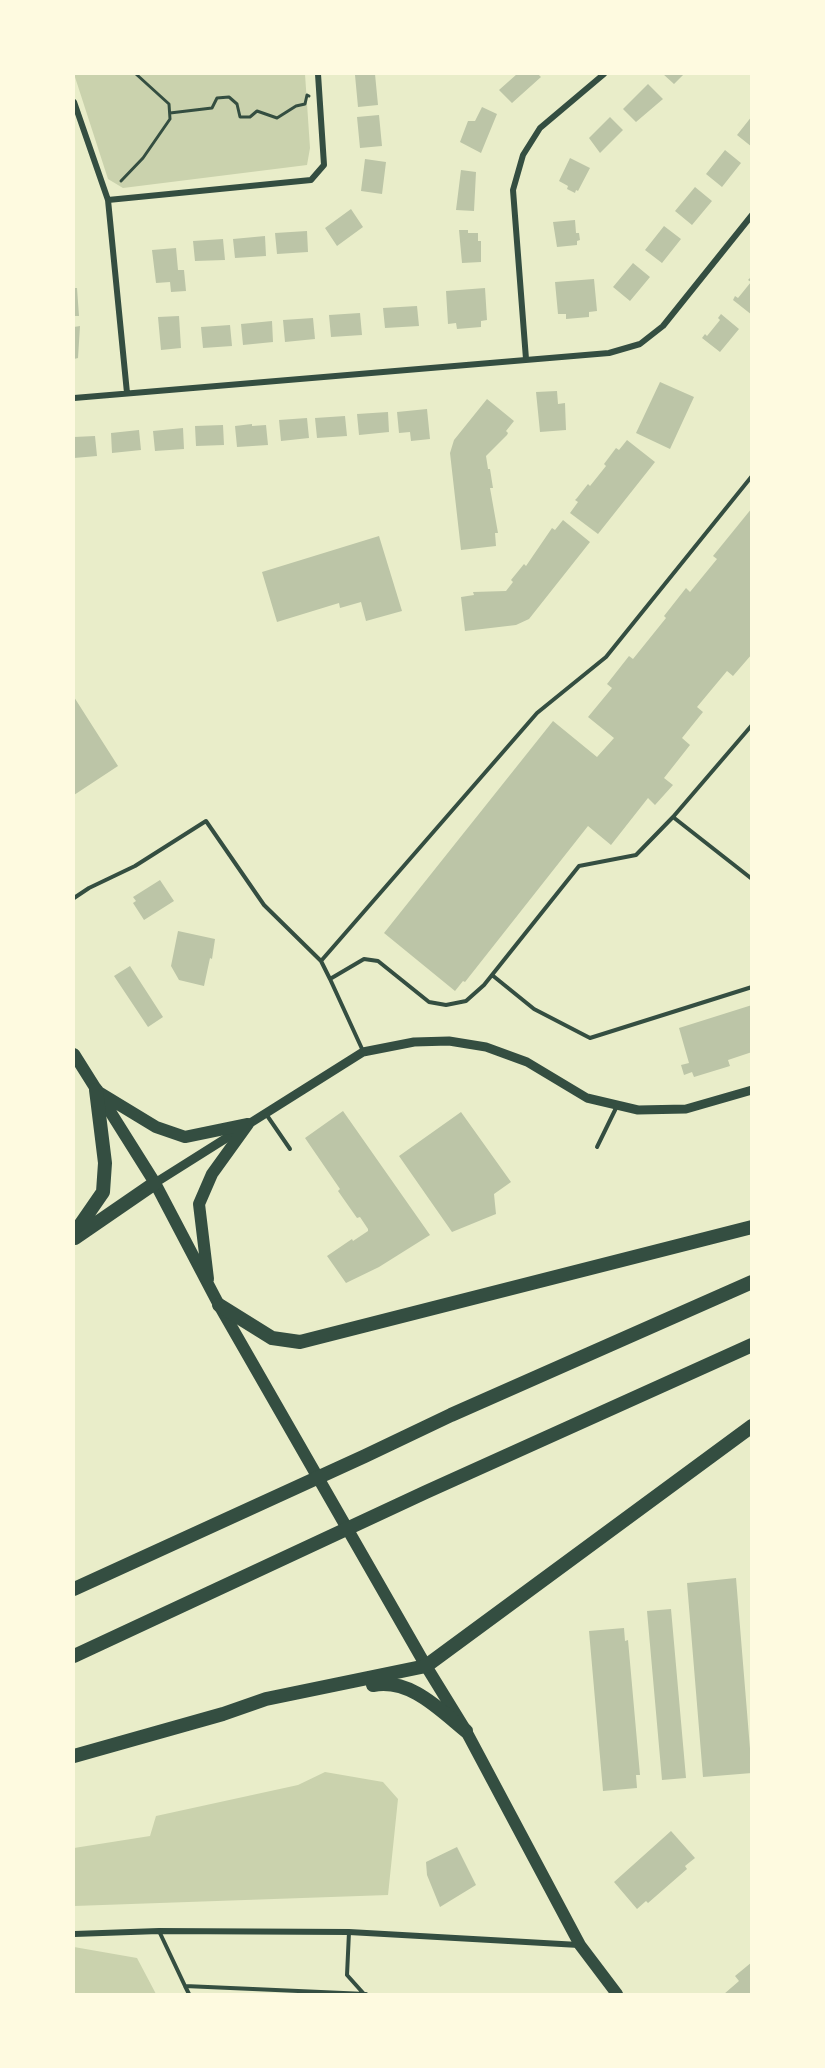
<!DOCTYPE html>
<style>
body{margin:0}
#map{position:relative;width:825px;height:2068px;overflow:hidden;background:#e9edc9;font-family:Lato,sans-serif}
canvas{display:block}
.frame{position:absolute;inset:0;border:75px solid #fefae0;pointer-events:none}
</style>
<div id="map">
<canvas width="825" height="2068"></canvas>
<div class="frame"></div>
</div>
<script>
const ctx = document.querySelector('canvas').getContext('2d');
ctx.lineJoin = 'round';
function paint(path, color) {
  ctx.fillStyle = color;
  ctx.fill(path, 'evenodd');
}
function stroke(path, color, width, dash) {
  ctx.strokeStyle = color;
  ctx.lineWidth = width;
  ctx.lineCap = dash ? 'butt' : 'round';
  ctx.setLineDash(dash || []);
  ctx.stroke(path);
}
paint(new Path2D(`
 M74,74H305L310,148L307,165L123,188L108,179Z
 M325,1772L383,1782L398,1799L388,1895L74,1906V1848L150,1836L156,1816L298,1785Z
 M74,1947L137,1958L156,1994H74Z`), '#cad2ad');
paint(new Path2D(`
 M375,74L378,105L358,107L355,75Z
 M517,74H538L541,77L512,103L499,90Z
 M663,74H684L674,84Z
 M648,84L663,99L636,122L623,109Z
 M482,107L497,114L481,153L460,142L468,121H475Z
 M379,115L382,146L360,148L357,117Z
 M752,116V147L737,135Z
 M610,117L623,130L600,153L589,138Z
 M725,150L741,163L722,187L706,174Z
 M570,158L590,168L578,191L576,190L575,193L567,189L568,186L559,181Z
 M365,159L386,162L382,194L361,191Z
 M461,170L476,172L474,211L456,210Z
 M695,187L712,201L692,225L675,211Z
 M351,209L363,227L337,246L325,228Z
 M575,220L576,233H579L580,240L577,241V245L557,247L553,222Z
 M664,226L681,239L662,263L645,250Z
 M459,230H468V233H478V241H481V262L462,263Z
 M307,231L308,252L277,254L275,233Z
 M265,236L266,256L235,258L233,239Z
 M223,239L225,260L195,261L193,241Z
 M176,248L178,270H184L186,291L171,292L170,282L156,283L152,250Z
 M633,263L650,277L630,301L613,287Z
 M752,276V315L733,300L735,296L738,298L751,282L748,280Z
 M594,279L597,311L589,312V317L566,319V314H558L555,282Z
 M74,288H77L79,316H74Z
 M485,288L487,320L481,321V327L457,329L456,323L448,324L446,291Z
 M417,306L419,326L385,328L383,308Z
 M360,313L362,335L331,337L329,315Z
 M721,314L739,329L720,352L702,338L705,334L707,336L720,320L718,318Z
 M179,316L181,348L161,350L158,317Z
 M313,318L315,339L285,342L283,320Z
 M272,321L273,342L243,345L241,324Z
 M230,325L232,346L203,348L201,327Z
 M80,326L78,358L74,359V327Z
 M660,382L694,397L670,449L636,433Z
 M557,391L558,404L565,403L566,430L540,432L536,392Z
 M487,399L514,421L506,431L508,433L507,435L486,456L488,469H490L493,488H490L498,533H495L496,546L461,550L450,453L454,440Z
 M427,409L430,439L411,441L410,432L399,433L397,412Z
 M388,412L389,432L359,435L357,414Z
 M345,416L347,436L317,438L315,418Z
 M307,418L309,438L281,441L279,420Z
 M252,424V426L266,425L268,445L237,447L235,426Z
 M223,425L224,445L196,446L195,426Z
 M183,428L184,449L155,451L153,431Z
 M139,430L141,450L112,453L111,433Z
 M95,436L97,456L74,458V437Z
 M627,440L655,462L598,534L570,513L578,502L575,500L577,498L588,484L590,486L606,466L604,464L616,448L619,450Z
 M752,508V654L733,676L727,671L697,707L703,712L682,738L690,745L664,778L673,785L655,805L648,798L611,845L588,826L465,982L463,981L455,991L384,933L553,721L597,757L614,738L588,717L612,688L607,684L629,656L633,659L666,618L664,616L686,588L690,592L717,559L713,556Z
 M563,520L590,542L529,619L516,625L465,631L461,597L474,595L473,592L506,591L513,582L511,580L524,564L526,566L552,528L555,530Z
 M379,536L402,611L366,621L361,602L340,608L339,603L277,622L262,572Z
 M74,697L118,766L74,795Z
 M160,880L174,901L144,920L133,903L136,901L133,897Z
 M178,931L215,939L212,959L210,958L204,986L179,980L171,966Z
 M130,966L163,1017L148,1027L114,976Z
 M752,1005V1052L728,1060L730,1066L694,1077L692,1072L684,1075L681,1065L689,1063L679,1028Z
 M343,1111L430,1235L379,1267L346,1283L327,1256L352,1239L353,1241L368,1231V1229L360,1217L357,1218L338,1191L340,1189L305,1138Z
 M461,1112L511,1182L494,1194L496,1214L452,1232L399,1156Z
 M736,1578L752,1773L703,1777L687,1583Z
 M671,1609L686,1778L662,1780L647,1611Z
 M624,1628L625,1641L628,1640L640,1775H636L637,1788L603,1791L589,1631Z
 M671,1831L695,1858L685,1866L687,1869L648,1903L646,1901L637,1909L614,1882Z
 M457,1847L476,1885L440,1907L427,1875L426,1862Z
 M752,1962V1994H724L739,1981L735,1976Z`), '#bcc5a7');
stroke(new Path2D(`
 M170,113L212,108L217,98L229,97L237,104L240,117H250L257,111L277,118L296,106L305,104L307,95L309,96
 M121,181L143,158L170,119L169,104L136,74`), '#344e41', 3);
stroke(new Path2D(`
 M673,817L752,879
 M74,898L89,888L135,866L206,821L264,905L321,961L537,713L606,657L752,476
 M321,961L330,979
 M492,975L534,1009L590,1038L752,987
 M363,1051L330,979L364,959L378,961L429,1002L446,1005L466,1001L484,985L579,866L636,855L673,817L752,725
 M266,1114L290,1149
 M597,1147L617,1106
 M159,1931L185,1986L366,1994
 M349,1932L347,1975L364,1994
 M185,1986L189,1994`), '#344e41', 4);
stroke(new Path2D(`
 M74,102L108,200L127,393
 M108,200L311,180L324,165L318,74
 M526,359L513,190L523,155L540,128L604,74
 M74,398L609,353L640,344L663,326L752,215
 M74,1934L159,1931L349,1932L579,1945`), '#344e41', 6);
stroke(new Path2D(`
 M155,1183L363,1052L414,1042L449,1041L486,1047L527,1062L587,1098L638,1110L686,1109L752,1090`), '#344e41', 9);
stroke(new Path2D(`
 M74,1054L155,1183L219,1305L426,1666L466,1731L580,1945L617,1994
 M100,1093L156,1127L185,1137L248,1124
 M208,1279L199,1204L212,1174L248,1124`), '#344e41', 12);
stroke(new Path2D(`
 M74,1234L103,1192L105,1163L96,1090
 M75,1238L155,1183
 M219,1305L272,1338L300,1342L752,1227
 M74,1589L365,1456L451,1415L752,1282
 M74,1656L426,1492L752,1345
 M373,1685C410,1678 439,1709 466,1731
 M74,1756L223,1714L266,1699L426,1666L752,1426`), '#344e41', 14);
</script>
